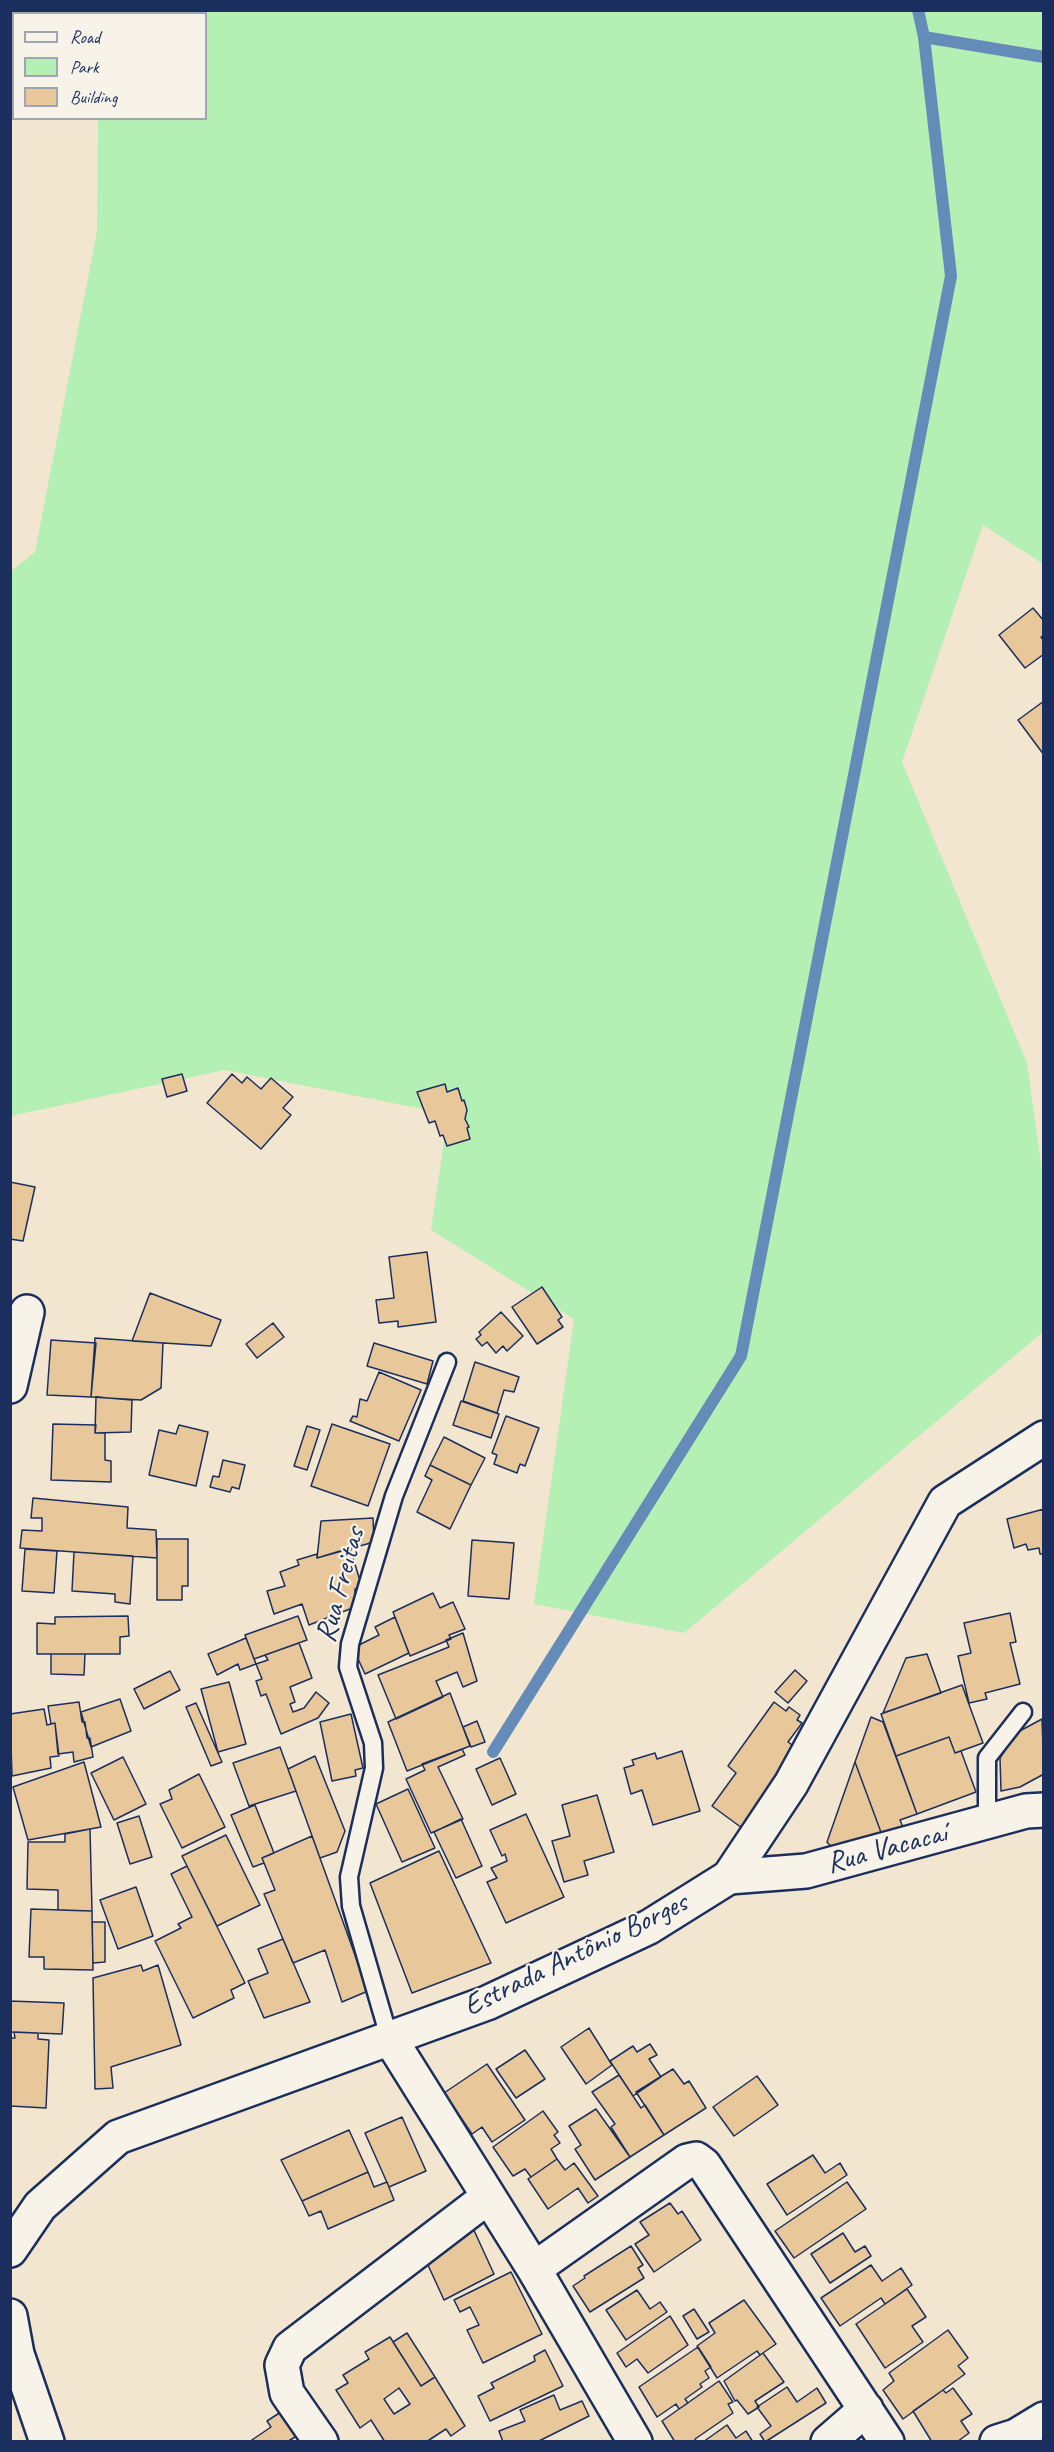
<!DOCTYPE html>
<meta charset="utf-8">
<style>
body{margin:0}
#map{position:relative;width:1054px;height:2452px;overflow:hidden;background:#f2e6d1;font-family:Caveat,sans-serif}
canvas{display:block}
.frame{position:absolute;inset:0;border:12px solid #1b2f5e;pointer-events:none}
.legend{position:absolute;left:12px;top:12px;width:195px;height:108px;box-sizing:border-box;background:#f7f3e8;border:2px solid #9fa5b1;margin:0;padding:8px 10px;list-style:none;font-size:18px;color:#1b2f5e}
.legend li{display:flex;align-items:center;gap:12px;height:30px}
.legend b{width:30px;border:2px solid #9fa5b1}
</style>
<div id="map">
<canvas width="1054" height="2452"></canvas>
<div class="frame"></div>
<ul class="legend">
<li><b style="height:8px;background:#f7f3e8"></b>Road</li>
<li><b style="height:16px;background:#b4efb4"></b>Park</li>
<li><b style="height:16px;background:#e8c89a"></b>Building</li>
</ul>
</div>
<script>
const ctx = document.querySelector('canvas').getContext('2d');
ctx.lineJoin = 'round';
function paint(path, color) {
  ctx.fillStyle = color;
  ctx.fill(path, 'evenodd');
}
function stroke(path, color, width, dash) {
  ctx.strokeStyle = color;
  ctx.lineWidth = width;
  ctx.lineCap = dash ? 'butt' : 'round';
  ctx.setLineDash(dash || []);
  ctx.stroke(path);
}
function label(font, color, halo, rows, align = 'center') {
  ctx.font = font + ' Caveat,sans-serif';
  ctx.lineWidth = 4.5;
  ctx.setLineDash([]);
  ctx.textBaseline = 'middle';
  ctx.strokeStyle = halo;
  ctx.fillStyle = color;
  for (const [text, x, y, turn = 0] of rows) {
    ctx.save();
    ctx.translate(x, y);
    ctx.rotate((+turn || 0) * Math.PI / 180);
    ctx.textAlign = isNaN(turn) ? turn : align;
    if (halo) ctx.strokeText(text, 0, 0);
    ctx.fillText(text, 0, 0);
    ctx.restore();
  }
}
paint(new Path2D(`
 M99,11H1043V564L983,525L902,762L1027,1063L1044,1185L1043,1332L684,1633L534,1604L574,1319L431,1230L448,1114L225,1070L11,1116V571L35,552L97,231L98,119L206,118V14H99Z`), '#b4efb4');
stroke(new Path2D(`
 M924,37L1044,57
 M493,1752L741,1356L951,276L924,37L918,10`), '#658cb8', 12);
const building = new Path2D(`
 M1033,608L1044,621V635L1041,637L1044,641V654L1025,668L999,635Z
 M1044,701V755L1018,720Z
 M182,1074L187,1091L167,1097L162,1079Z
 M232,1074L242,1083L247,1077L261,1089L271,1078L293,1097L283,1108L291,1115L261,1149L207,1103Z
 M445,1084L447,1092L458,1088L462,1101L464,1100L467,1110L465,1119L469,1127L467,1128L470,1139L447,1146L443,1135L440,1136L435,1121L429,1123L417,1092Z
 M10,1182L35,1187L23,1241L10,1239Z
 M427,1252L436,1322L398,1327V1321L379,1323L376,1300L394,1298L389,1257Z
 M542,1287L562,1317L558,1320L563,1327L537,1344L512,1307Z
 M150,1293L221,1320L211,1346L132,1341Z
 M501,1312L523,1336L507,1351L503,1346L496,1353L487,1342L482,1346L476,1339L481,1335L479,1332Z
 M273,1323L284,1337L257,1358L246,1344Z
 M95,1338L163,1343L161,1388L141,1400L91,1397Z
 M51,1340L96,1343L91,1397L47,1395Z
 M374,1343L433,1361L427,1384L367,1366Z
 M475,1362L519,1377L514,1392L504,1390L497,1413L463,1401Z
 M379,1372L421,1390L399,1441L350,1421L353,1416L357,1417L360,1399L367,1401Z
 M96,1397L132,1400L131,1432L95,1433Z
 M461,1401L499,1414L491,1438L453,1425Z
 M506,1416L539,1428L525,1466L520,1464L517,1473L494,1464L497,1455L492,1453Z
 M53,1424L96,1425L95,1433H105V1460L111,1461V1482L51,1480Z
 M332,1424L390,1444L368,1506L311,1486Z
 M179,1425L208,1432L196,1486L149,1475L159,1430L176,1434Z
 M307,1426L320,1430L307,1470L294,1466Z
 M444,1437L485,1458L471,1485L430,1465Z
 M223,1460L245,1465L239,1489L232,1487L230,1492L210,1487L213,1476L219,1477Z
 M430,1465L471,1485L450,1529L417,1512L432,1480L425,1476Z
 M33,1498L128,1507L127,1528L156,1530L157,1558L20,1548L22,1530L42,1531V1518H31Z
 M1044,1509V1554H1040L1039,1548L1028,1550L1026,1544L1014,1548L1007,1519Z
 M373,1518L374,1542L317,1558L321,1521Z
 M157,1539H188V1586H182V1600H157Z
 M472,1540L514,1543L509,1599L468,1596Z
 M350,1548L362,1587L355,1589V1607L309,1625L302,1604L274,1614L267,1591L285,1586L280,1572L299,1565L297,1560L317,1554V1558Z
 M25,1549L57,1551L54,1593L22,1591Z
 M74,1552L133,1556L130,1604L115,1602V1594L72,1591Z
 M433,1593L440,1608L453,1602L465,1629L449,1635L451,1639L410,1656L393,1612Z
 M1010,1613L1016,1642L1010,1643L1020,1684L985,1693L987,1699L969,1703L958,1656L971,1653L964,1623Z
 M128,1616L129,1636L120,1637V1654H37V1623L55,1624V1617Z
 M298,1616L307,1640L254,1659L245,1635Z
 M395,1617L409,1653L365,1674L353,1648L379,1635L375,1627Z
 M463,1633L477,1681L463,1687L457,1672L436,1681L443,1697L396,1719L378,1675L449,1647L446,1640Z
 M246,1638L256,1664L240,1670L238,1664L217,1675L208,1654Z
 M299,1643L312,1678L290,1687L295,1702L290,1704L293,1712L304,1708L316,1692L329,1703L318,1718L281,1734L266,1694L261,1696L256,1681L262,1679L256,1664L268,1660L265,1655Z
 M51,1654H85L84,1675L51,1674Z
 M927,1654L941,1693L883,1713L906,1658Z
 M795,1670L807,1681L788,1703L775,1692Z
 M170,1671L180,1690L144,1709L134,1689Z
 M229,1682L246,1744L218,1752L201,1689Z
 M962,1685L983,1743L955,1753L949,1737L896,1756L881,1714Z
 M450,1693L470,1746L407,1771L388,1722Z
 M120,1699L131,1731L91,1747L81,1712Z
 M79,1702L82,1722H85L87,1738H90L93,1757L74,1762L73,1752L58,1754L55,1723L51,1724L48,1706Z
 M774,1702L786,1711L789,1707L800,1715L797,1720L802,1723L788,1742L799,1750L742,1828L712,1806L736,1773L728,1766Z
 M196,1703L222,1762L211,1766L186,1707Z
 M44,1709L47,1725L55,1723L59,1756L50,1757L51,1768L12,1776L10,1714Z
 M351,1714L363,1768L355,1770L356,1776L332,1781L320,1722Z
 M871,1717L883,1722L917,1814L900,1820L904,1830L882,1835L855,1762Z
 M1042,1719L1044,1774L1020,1787L1001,1791L1000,1758L1016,1733Z
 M477,1721L485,1742L471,1747L463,1727Z
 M949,1737L955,1753L961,1751L976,1792L917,1814L896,1756Z
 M280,1747L296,1791L249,1806L233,1763Z
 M462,1749L465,1755L438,1767L463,1819L431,1833L406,1779L425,1770L422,1764Z
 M682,1751L700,1811L653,1825L642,1790L631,1794L624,1768L634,1765L632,1760L655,1753L657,1759Z
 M315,1756L345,1831L337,1852L320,1858L288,1769Z
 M123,1757L146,1804L114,1820L91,1773Z
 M500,1758L516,1794L492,1805L476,1769Z
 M84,1762L101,1827L28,1840L13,1787Z
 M855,1762L882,1835L836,1852L827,1842Z
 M199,1774L225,1827L182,1848L160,1804L172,1799L169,1790Z
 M408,1789L435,1848L402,1862L376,1804Z
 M597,1795L614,1852L584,1861L588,1875L564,1882L552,1841L570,1836L562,1805Z
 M255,1805L274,1853L262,1858L264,1863L253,1867L231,1815Z
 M526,1814L564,1897L506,1923L487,1882L497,1878L491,1868L507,1861L505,1854L502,1856L490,1830Z
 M139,1816L152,1857L130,1864L117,1823Z
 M461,1819L482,1866L456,1878L434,1832Z
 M90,1829L92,1911L58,1910V1890L27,1889L28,1842H65V1834Z
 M226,1835L260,1905L217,1926L182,1856Z
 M312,1836L368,1991L342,2002L325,1950L293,1963L264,1894L275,1890L262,1858Z
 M439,1851L491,1963L412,1993L370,1883Z
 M187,1866L245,1983L231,1990L234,1998L193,2018L155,1941L181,1928L178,1924L192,1917L171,1874Z
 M136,1887L153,1936L118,1949L100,1900Z
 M31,1909L92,1911L93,1970L44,1969V1957H29Z
 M92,1922H105V1962L93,1963Z
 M283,1939L310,2002L264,2018L248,1981L268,1973L258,1949Z
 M141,1965L143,1971L158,1965L181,2045L111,2067L113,2088L95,2089L93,1978Z
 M10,2001L64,2003L62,2034L10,2032Z
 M589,2028L612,2065L586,2084L561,2047Z
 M14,2032L38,2033V2039L49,2040L46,2108L10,2106V2038H15Z
 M650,2044L657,2055L649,2059L661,2077L633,2096L610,2061L633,2046L637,2052Z
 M525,2050L545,2079L516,2098L496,2069Z
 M487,2064L525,2120L492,2142L482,2127L472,2134L444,2093Z
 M673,2069L684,2084L689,2081L706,2108L664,2135L636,2092Z
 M619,2075L641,2108L645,2105L664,2135L630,2157L611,2127L615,2124L592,2092Z
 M757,2076L778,2105L734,2136L713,2107Z
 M596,2109L630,2157L595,2180L575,2149L581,2145L569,2126Z
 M543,2111L558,2132L554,2135L560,2143L551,2149L557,2159L531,2177L525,2169L513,2176L493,2147Z
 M402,2117L426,2171L389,2187L365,2133Z
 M349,2130L368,2172L302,2201L281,2160Z
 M813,2155L825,2173L840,2163L847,2175L787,2215L767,2184Z
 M557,2159L565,2170L574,2163L598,2196L588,2203L578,2188L548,2209L528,2179Z
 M368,2172L374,2187L387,2182L394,2200L328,2229L321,2211L309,2216L302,2201Z
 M847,2182L866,2209L794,2258L775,2231Z
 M670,2203L678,2214L682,2211L701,2240L654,2272L635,2244L649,2235L640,2222Z
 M472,2226L494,2274L444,2300L422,2252Z
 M843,2233L855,2252L865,2246L871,2256L830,2283L811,2254Z
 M631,2246L643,2265L638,2268L644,2278L590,2312L573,2286L585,2278L584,2276Z
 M871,2265L882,2281L901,2268L912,2285L885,2304L881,2298L840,2326L821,2298Z
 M511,2272L542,2334L483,2363L467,2330L479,2325L470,2307L460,2312L454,2300Z
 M907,2289L926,2317L912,2326L923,2342L885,2368L856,2324Z
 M637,2290L650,2309L660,2302L667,2312L626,2340L606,2310Z
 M744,2300L776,2344L760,2355L757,2351L717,2378L697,2346L715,2333L709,2323Z
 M694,2309L709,2332L697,2339L683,2316Z
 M670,2316L688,2345L648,2373L637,2359L626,2367L617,2353Z
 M948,2330L968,2358L958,2366L965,2374L903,2419L883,2390L894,2381L889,2373Z
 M407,2333L435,2377L421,2386L393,2342Z
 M390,2337L421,2386L435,2377L465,2426L451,2436L446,2429L426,2442H385L371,2420L360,2428L336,2390L348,2383L343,2375L369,2359L365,2352ZM399,2388L410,2404L394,2414L384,2399Z
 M698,2347L711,2367L705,2371L709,2378L700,2384L702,2387L685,2399L688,2403L679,2409L676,2404L657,2417L639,2387Z
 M545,2350L563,2386L490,2421L478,2396L494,2388L491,2383L535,2361L534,2356Z
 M763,2353L784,2382L755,2401L759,2407L748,2414L737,2400L735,2401L724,2381Z
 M719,2381L733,2402L728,2404L733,2413L695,2439L697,2442H675L662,2421Z
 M787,2387L797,2402L817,2388L826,2403L765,2442L760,2434L771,2426L757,2407Z
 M953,2388L972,2414L961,2421L969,2433L957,2442H932L913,2411L943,2390L946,2393Z
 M554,2395L560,2410L582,2401L589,2416L537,2442H503L499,2431L525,2421L520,2410Z
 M287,2408L303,2432L287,2442H249L271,2427L267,2421Z
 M727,2425L736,2438L746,2431L753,2442H703Z`);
paint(building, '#e8c89a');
stroke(building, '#1b2f5e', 1.5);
const lane = new Path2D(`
 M987,1821V1758L1023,1712
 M389,2037L351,1906L349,1877L374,1768L373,1743L348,1667L350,1644L394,1496L447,1362`);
const street = new Path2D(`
 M10,1386L27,1312
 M729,1877L806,1871L1026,1811L1044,1810
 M389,2037L534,2269L635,2442
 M534,2269L687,2161L696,2159L704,2165L887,2442
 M321,2442L287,2393L282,2365L290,2348L488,2197
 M828,2442L866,2409
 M997,2442L1016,2436L1044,2419`);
const secondary = new Path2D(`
 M10,2250L40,2206L118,2137L487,2003L649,1927L729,1877L791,1784L945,1502L1044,1438
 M10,2316L17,2354L47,2442`);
stroke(lane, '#1b2f5e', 21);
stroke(street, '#1b2f5e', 38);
stroke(secondary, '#1b2f5e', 38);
stroke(lane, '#f7f3e8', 16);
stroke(street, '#f7f3e8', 33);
stroke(secondary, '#f7f3e8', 33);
label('30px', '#1b2f5e', '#f7f3e8', [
 ["Rua Freitas",341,1585,-75],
 ["Rua Vacacaí",887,1849,-15],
 ["Estrada Antônio Borges",576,1955,-26]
]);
</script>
